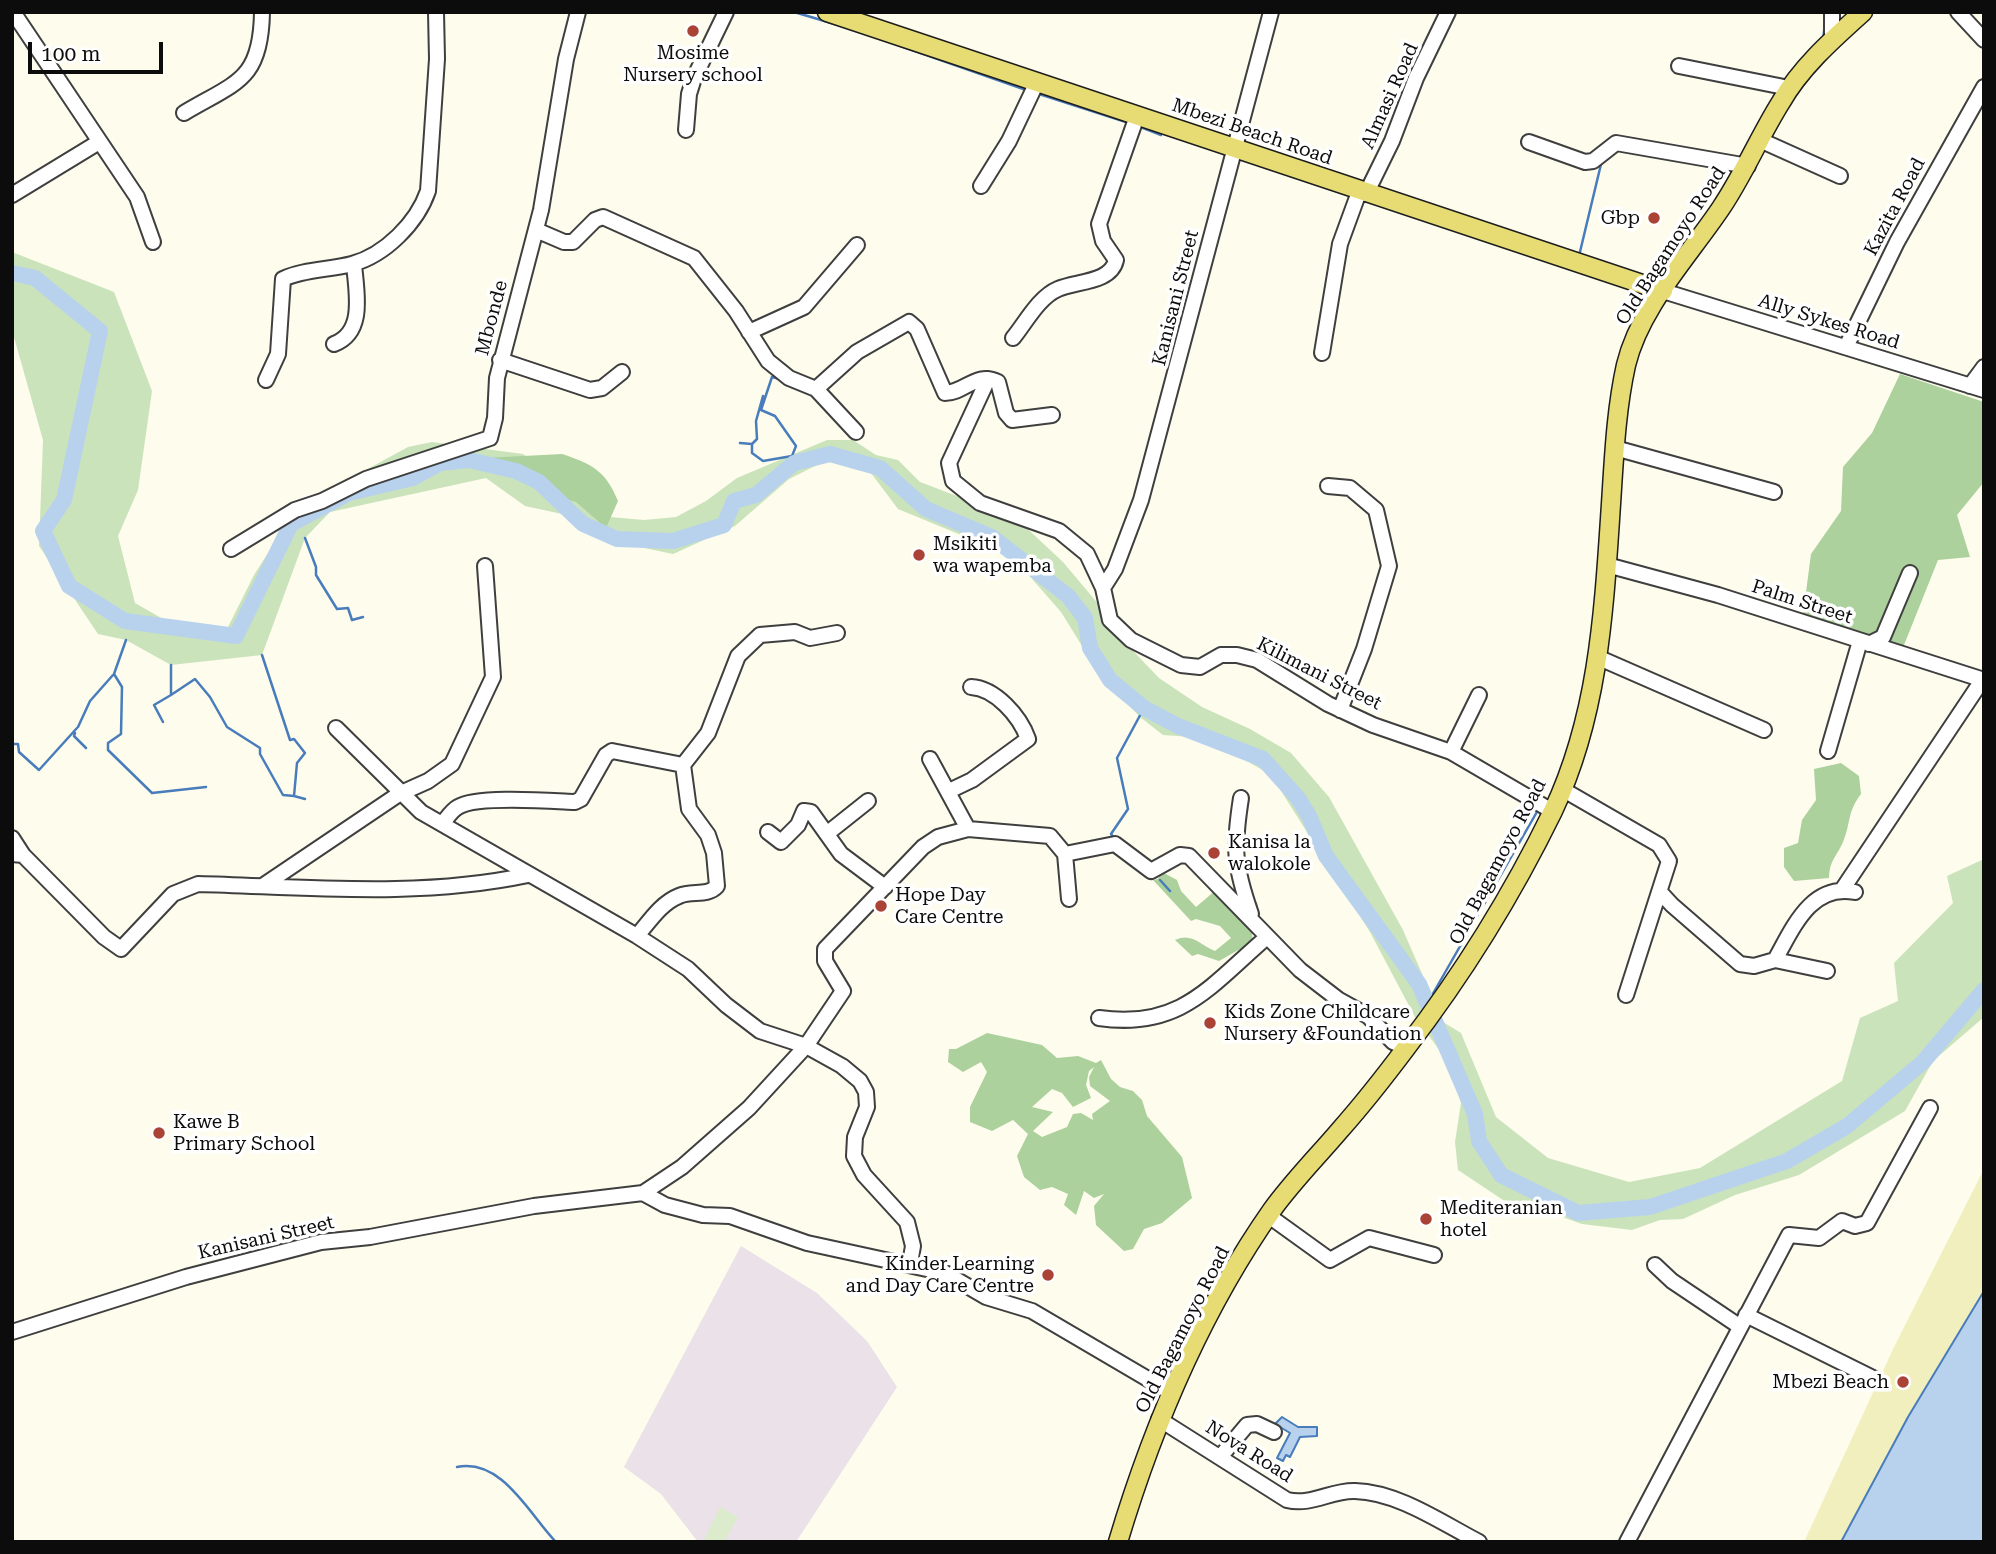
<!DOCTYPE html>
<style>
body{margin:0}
#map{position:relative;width:1996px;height:1554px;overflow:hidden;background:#fdfced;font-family:"Roboto Serif",serif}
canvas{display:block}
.frame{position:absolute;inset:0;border:14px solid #0c0c0c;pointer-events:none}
.scale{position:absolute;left:28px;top:42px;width:135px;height:32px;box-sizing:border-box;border:4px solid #0c0c0c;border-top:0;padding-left:9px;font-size:21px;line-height:24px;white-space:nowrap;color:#0c0c0c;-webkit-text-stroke:5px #fff;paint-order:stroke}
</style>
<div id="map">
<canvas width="1996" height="1554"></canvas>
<div class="frame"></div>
<div class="scale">100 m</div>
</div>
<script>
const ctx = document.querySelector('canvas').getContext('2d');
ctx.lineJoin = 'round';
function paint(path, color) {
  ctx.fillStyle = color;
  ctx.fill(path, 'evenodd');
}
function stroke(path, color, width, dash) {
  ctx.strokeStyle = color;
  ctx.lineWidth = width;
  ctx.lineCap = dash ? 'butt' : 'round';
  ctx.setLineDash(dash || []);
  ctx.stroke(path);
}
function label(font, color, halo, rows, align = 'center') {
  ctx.font = font + ' "Roboto Serif",serif';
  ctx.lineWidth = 7;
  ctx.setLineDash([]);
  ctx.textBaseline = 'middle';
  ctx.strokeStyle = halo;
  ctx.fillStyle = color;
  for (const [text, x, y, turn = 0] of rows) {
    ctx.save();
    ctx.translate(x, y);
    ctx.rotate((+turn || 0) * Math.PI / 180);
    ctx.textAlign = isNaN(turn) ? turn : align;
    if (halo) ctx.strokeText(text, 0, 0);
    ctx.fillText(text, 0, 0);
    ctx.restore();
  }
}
paint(new Path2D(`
 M741,1246L817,1293L867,1341L897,1387L796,1542H698L661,1494L624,1467Z`), '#eae1e9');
paint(new Path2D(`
 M12,252L114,292L152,391L138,490L118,536L135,603L177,627H228L254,575L280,534L320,495L408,447L432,442L523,454L582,493L610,517L644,520L676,517L706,501L737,478L827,440H853L876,455L898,460L920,482L1017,519L1063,562L1100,606L1115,632L1159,678L1202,707L1250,729L1291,753L1329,797L1403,930L1443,1022L1461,1033L1496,1117L1548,1158L1629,1182L1700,1168L1842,1081L1860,1018L1898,1001L1894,963L1953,903L1947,876L1984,859V1017L1933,1061L1905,1111L1799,1175L1735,1195L1683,1219L1660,1220L1632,1230L1582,1224L1537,1208L1512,1206L1458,1170L1455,1142L1461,1103L1446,1059L1415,1017L1370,932L1271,775L1207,738L1163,735L1140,717L1100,675L1061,612L1012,556L898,509L871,473L844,458L825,461L789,479L735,526L673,554L621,543L562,514L525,506L486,478L330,512L305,538L262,655L171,665L126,640L98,634L39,546L43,440L12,330Z`), '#cae3bb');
paint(new Path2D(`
 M1900,374L1984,402V482L1957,515L1970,557L1938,560L1902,650L1875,652L1801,630L1811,554L1841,511L1843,467L1872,433Z
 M562,454C592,464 606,471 618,501L606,528L576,502L545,493L519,475L465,459Z
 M1841,763L1859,776L1861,794C1847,812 1851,823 1843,842C1836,858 1830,859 1829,878L1794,881L1784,867V848L1798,843L1802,820L1816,800L1814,769Z
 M1162,872L1177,880L1181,891L1196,907L1216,890L1257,902L1260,921L1272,929L1273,933L1252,934L1253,945L1249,950L1240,949L1219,961L1198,954L1192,956L1175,940C1192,932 1200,945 1215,951L1231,938L1220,926L1196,919L1191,921L1153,880L1158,879Z
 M987,1033L1042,1045L1057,1058L1078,1056L1096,1063L1101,1060L1111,1079L1120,1087L1133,1091L1142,1100L1147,1116L1182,1157L1192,1198L1162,1223L1144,1229L1133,1249L1124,1251L1096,1225L1094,1206L1104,1194L1094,1198L1084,1191L1076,1215L1064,1205L1068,1194L1052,1187L1040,1190L1024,1177L1017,1156L1028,1134L1013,1120L992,1131L970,1122V1107L987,1072L981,1062L963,1072L948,1062L949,1049H956ZM1094,1067L1089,1077L1090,1086L1110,1101L1092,1114L1093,1120L1081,1113L1073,1114L1067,1127L1042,1137L1033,1131L1053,1112L1032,1107L1052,1089L1062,1093L1073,1107L1091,1098L1086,1085L1089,1071Z`), '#acd19c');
paint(new Path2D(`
 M1984,1169V1291L1908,1417L1841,1542H1804L1894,1347Z`), '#f2efbf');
paint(new Path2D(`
 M720,1507L738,1517L724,1542H703Z`), '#dcebcc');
const water = new Path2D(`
 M1984,1291V1542H1841L1908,1417Z
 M1282,1417L1298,1427H1317V1436L1300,1437L1290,1457L1286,1455L1283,1461L1277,1458L1290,1433L1275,1424Z`);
paint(water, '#b8d2ee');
stroke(water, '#487cbb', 2);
stroke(new Path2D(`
 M794,12L848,28
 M855,30L1026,90
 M1823,40L1825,23
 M1039,94L1129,123
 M1138,126L1161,135
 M1579,256L1602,160
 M780,379L772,377L761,410L775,416L796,446L792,456
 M740,443L752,444V453L763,461L792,456L810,459
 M752,444L757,439L756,421L763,396
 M305,538L316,567V575L337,609L348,608L352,620L363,617
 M126,640L114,674L122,687L121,734L108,743V750L152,793L206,787
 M262,655L290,740L294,739L305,753L297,763L294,796L305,799
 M171,695L195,679L210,697L227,727L260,748V754L283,795L294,796
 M163,722L154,705L171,695V665
 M78,727L90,701L113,675
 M75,733L74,736L86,748
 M12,744H18L19,752L39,770L77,728
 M1114,838L1111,834L1128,809L1117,758L1144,708
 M1160,880L1170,891
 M1427,1004L1538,810
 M457,1467C502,1458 529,1514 556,1542`), '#487cbb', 2.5);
stroke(new Path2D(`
 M12,273L35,278L100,331L64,500L43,531L69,586L125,621L236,636L291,524L349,493L413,478L440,463L469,460L516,471L539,482L583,524L617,539L673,541L724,525L734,501L756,495L794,463L830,454L880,468L926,509L992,537L1068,596L1085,618L1090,648L1110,680L1144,708L1178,726L1263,759L1298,798L1309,816L1326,856L1419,984L1475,1114L1479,1141L1501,1175L1578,1213L1650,1207L1787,1161L1847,1126L1923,1062L1984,990`), '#b8d2ee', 16);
const minor = new Path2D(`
 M13,12L137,197L153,242
 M1958,12L1984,40
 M1832,41V12
 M1679,66L1789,88
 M184,113C236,82 261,81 262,12
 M686,130L689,94L694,78L726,12
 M1760,140L1840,176
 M1529,142L1585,162L1593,161L1616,143L1748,166
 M981,186L1009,141L1037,82
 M1366,194L1392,141L1416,78L1448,12
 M12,195L99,142
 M536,230L564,242H573L595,220L603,217L694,258L736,311L768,361L789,378L816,389L856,432
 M1663,291L1984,390
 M749,332L804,307L857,245
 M1013,338C1026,322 1039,297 1058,289C1076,281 1111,283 1116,260L1103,241L1099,224L1137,116
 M334,344C366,332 356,291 354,264
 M1846,347L1897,242L1984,87
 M1322,353L1340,244L1359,192
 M500,360L590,390L602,388L622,372
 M988,379L949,463L953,481L980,503L1059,531L1087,554L1103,588L1110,620L1131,640L1181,665L1200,667L1221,655H1237L1257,660L1328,704L1373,725L1451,752L1552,811
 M266,380L278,354L283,279C304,269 330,270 352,264C385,255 417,223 428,191L437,59L436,12
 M1970,386L1984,367
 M816,389L857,352L909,322L917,329L945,393C965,393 976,371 998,382L1006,413L1012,420L1052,415
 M1615,448L1774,492
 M1328,486L1350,488L1376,510L1389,566L1364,649L1340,710
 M231,549L295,510L322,501L366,479L490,438L495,418L497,378L541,210L566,59L578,12
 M1607,565L1718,595L1984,680
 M1103,588L1115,569L1141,500L1271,12
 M1869,644L1883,637L1910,573
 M1597,657L1764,730
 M336,728L421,812L637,936L688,969L726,1005L760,1031L806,1046L842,1066L860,1081L866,1092L867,1107L855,1137L854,1156L864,1175L907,1222L913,1246L910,1263
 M1828,751L1860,641
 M1451,752L1479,695
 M930,759L968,829
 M683,765L708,733L738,656L760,635L795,632L810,638L837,633
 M1562,789L1659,845L1669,861L1626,995
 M949,791L972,780L1028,739C1020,716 995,688 971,687
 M1241,798C1233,849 1234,865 1251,914
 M443,823C447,818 452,810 458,807C476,795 552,801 575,802L581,799L606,755L612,751L683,765L689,809L708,835L714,853L717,886C707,897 692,890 679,896C661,903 649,922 637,936
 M768,832L781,842L798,825L804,811L811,812L841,854L885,887
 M829,832L868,801
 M12,838L23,855
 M12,854L23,855L104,937L121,949L173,894L198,884C309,887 419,898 528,875
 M1065,854L1115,844L1151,871L1180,855L1189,856L1300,970L1339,1000L1368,1016L1393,1042L1406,1048
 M264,885L399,794L428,781L452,764L493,677L485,566
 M1842,890L1983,679
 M1660,892L1672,905L1740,964L1754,966L1775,960L1827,971
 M1775,960C1793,928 1811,883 1855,892
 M1099,1018C1181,1030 1211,985 1267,937
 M643,1193L665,1205L703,1215L730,1216L807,1243L945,1273L986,1297L1032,1311L1170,1392
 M1269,1216L1330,1260L1369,1238L1434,1255
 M1655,1265L1672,1281L1739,1326
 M1746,1315L1875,1379
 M12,1332L186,1277L321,1242L370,1237L534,1206L643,1193L682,1167L749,1108L806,1046L843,991L825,961V949L923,847L938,837L968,829L1050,836L1065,854L1069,899
 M1159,1419L1287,1500C1312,1506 1331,1490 1355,1491C1398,1492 1442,1523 1479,1542
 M1221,1456L1247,1425L1257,1424L1274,1432
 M1627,1542L1789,1235L1819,1238L1842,1221L1855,1226L1867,1223L1930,1108`);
const major = new Path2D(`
 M827,12L1663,291
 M1118,1542C1153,1425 1202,1310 1272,1210C1293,1181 1317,1157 1340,1130C1363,1104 1385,1076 1406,1048C1463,974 1512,895 1553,811C1599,714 1604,609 1611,504C1614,458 1616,410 1626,365C1640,307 1688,257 1721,208C1744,174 1759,137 1781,102C1801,67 1833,39 1863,12`);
stroke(minor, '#3f3f3f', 18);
stroke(major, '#1d1d1d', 21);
stroke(minor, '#fff', 14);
stroke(major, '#e7dc73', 18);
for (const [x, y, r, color] of [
 [693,31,7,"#aa4236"],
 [1654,218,7,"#aa4236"],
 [919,555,7,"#aa4236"],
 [1214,853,7,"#aa4236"],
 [881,906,7,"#aa4236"],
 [1210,1023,7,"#aa4236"],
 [159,1133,7,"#aa4236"],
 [1426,1219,7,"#aa4236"],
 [1048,1275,7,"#aa4236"],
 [1903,1382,7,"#aa4236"]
]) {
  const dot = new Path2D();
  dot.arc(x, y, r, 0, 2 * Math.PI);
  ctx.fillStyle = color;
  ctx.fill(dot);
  stroke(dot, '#fff', 2.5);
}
label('19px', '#0c0c0c', '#fff', [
 ["Mosime",693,53,"center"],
 ["Nursery school",693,75,"center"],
 ["Gbp",1640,218,"right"],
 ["Msikiti",933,544],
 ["wa wapemba",933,566],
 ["Kanisa la",1228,842],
 ["walokole",1228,864],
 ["Hope Day",895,895],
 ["Care Centre",895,917],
 ["Kids Zone Childcare",1224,1012],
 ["Nursery &Foundation",1224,1034],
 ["Kawe B",173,1122],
 ["Primary School",173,1144],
 ["Mediteranian",1440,1208],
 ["hotel",1440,1230],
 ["Kinder Learning",1034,1264,"right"],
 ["and Day Care Centre",1034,1286,"right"],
 ["Mbezi Beach",1889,1382,"right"]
], 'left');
label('19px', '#0c0c0c', '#fff', [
 ["Almasi Road",1390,96,-66],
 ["Mbezi Beach Road",1252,132,19],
 ["Kazita Road",1895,207,-62],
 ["Old Bagamoyo Road",1671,246,-57],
 ["Kanisani Street",1176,298,-76],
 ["Mbonde",492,318,-75],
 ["Ally Sykes Road",1829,322,17],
 ["Palm Street",1802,602,18],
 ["Kilimani Street",1319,674,27],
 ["Old Bagamoyo Road",1498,862,-62],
 ["Kanisani Street",266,1238,-13],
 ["Old Bagamoyo Road",1183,1330,-63],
 ["Nova Road",1249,1452,32]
]);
</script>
